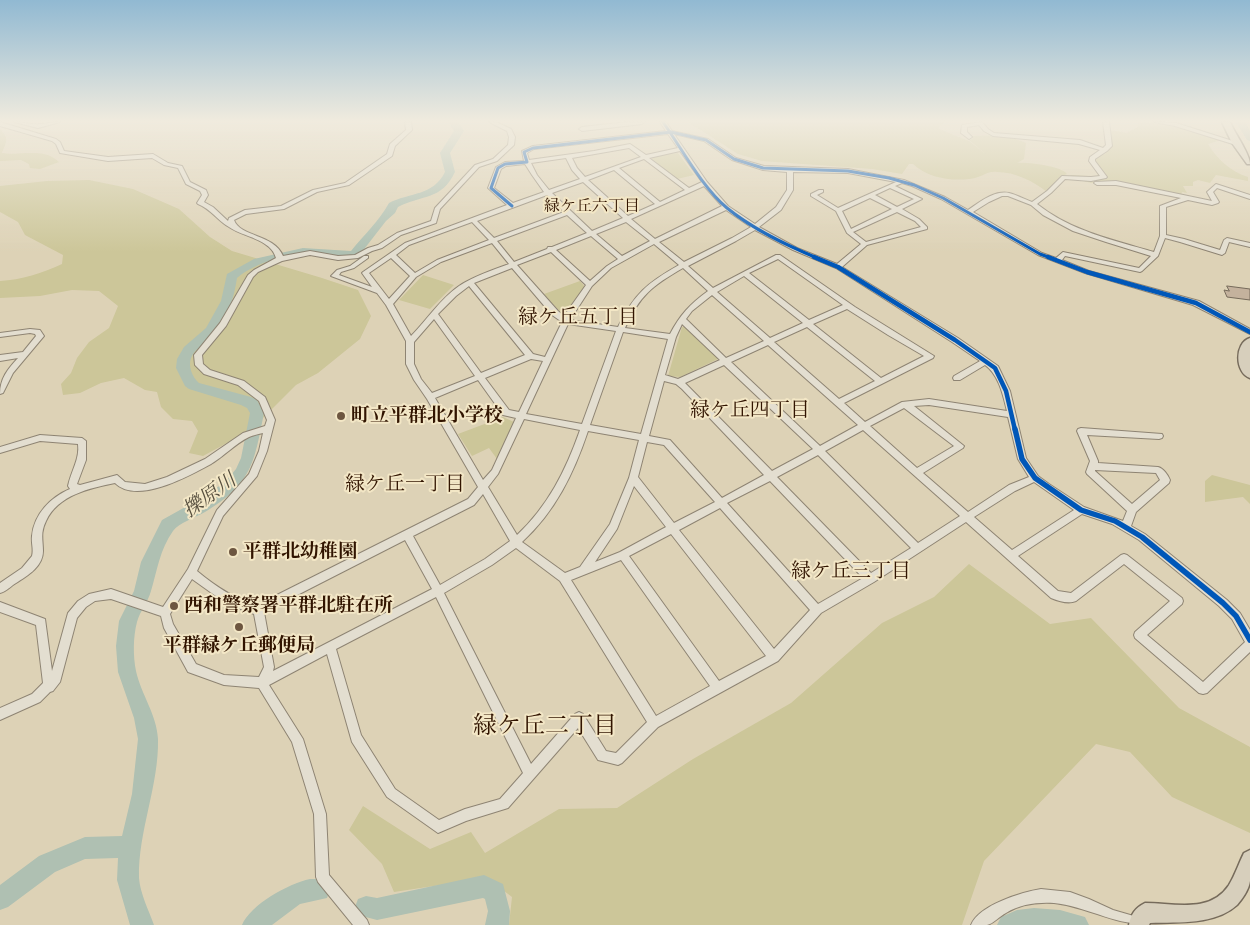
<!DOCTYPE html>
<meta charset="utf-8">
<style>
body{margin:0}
canvas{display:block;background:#ddd2b6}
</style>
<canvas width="1250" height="925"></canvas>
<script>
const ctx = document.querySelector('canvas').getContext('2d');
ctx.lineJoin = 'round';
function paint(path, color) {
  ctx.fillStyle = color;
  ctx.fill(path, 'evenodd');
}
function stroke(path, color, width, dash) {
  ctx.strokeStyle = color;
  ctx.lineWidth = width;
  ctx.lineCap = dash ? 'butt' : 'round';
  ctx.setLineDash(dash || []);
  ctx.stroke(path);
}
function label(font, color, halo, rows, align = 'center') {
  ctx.font = font + ' "Gentium Book Plus","Noto Serif JP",serif';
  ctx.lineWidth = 4;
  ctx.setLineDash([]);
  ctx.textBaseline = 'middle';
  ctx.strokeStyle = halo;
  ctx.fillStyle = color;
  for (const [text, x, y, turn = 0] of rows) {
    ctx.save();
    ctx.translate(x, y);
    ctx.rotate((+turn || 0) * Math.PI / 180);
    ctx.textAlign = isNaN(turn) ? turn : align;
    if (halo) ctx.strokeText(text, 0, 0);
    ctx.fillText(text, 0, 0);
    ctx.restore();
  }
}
paint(new Path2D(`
 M688,122H945L940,125L939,129L969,141L987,155L969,140L973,139L970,136C988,135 1009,135 1026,143L1024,159L1017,163C1028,162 1061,166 1067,174L1060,177L1047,192C1033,181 1015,172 997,172C987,171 984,176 975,178C956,182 928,179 913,164H909L902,174L872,169L762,161L738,154Z
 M1145,122L1170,125L1221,140L1208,144C1217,159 1231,172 1248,177V181L1216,175L1210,183L1198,180L1193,182V186H1183L1187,193L1182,192L1181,195L1112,181L1091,183L1068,177L1072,175L1105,177L1095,163V158L1105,154L1111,147L1110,130L1127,133L1138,127V124Z
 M0,129C10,139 6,142 2,153C21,156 44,147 59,162L40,169L30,168L29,164L21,160L0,161Z
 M678,153L694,175L677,179L652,159L654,156Z
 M89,180L133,189L179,209L210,237L232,251L322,278L358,290L371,316L360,339L318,373L296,385L251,430L203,456L189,453L198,431L192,421L173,419L161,407L157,392L145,390L124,378L101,383L80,393L63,395L61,384L71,373L77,358L89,342L109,328L118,306L99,291L72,290L40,296L0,298V281C21,280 43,273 62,264L63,255L25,235L18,222L0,212V186L47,181Z
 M423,275L454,285L430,309L399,300Z
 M580,281L585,287L563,315L544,294Z
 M682,327H685L718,359L680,377L668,376Z
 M503,417L514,422L497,459L489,448L472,456L458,434Z
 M1212,475L1250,485V504L1243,497L1205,502V481Z
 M969,564L1050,624L1091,618L1179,708L1250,747V833L1172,797L1130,752L1096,744L984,861L962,925H509L512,897L487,878L394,892L382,864L349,830L363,806L430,849L471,832L485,853L559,809L617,808L693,759L791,703L882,623L934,597Z`), '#ccc699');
paint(new Path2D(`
 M449,122H458L464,131L450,153L455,172C441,201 423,194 398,207L395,213L386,221L358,257C341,262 321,253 303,254C281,256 253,264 237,278C234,298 228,317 216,333C209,342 195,347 191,358C188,366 192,377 199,383L251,397L257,400L264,413C254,463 252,484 205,512C196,517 179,523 173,531C160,549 157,571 151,591C148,602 140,611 137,622C133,637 133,656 136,671C141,694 157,715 158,739C159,786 138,831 139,878C140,893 149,911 154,925H130L117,880L118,858L85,859L55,872L8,907L0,910V885L39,856L85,837L122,836L132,794L138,739L134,718L118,672L116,646L119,621L134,591L141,562L162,520L196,501L224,483L236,469L241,458L250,413L247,408L241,405L189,389L185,386L176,368L177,359L184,347L206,328L221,301L227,274L254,259L303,248L351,251C363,236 380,220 389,203C411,192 433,196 445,172L440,153L454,131Z
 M1236,122H1245L1250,131V141L1247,140Z
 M484,875L503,884L510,911L509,925H485L488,911L485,899L483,898L377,920L358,915L355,907L358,899L366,896L377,898Z
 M310,879H319L327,882L330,890L327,898L300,904L272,925H242C251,904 288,884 310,879Z
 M1034,908L1060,910L1085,917L1089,925H997L1001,917L1017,910Z`), '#afc0b2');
const building = new Path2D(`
 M1227,286L1250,289V300L1227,297L1224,290L1229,291Z`);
paint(building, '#c4b29d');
stroke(building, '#766b5b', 1);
const minor = new Path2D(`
 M0,122L56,139L60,142L64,151L108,157L153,154L168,163L182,166L190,182L206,190L208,195L204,202L213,207L228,221L229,218L245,210L281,206L313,190L345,183L387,154L390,144L406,130L405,122H411L412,130L395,146L392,156L349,185L317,192L284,209L246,214L234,220C240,237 274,234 283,256L310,251L338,256L355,255L368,248L378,245L397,233L431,221L435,208L475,165L493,159L508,145L509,137L507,131L489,122H496L511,129L515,137L514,145L497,161L479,167L440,209L436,223L401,235L382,248L372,251L358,258L338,260L310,255L282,261L258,272L253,277L226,326L202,355L203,364L210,370L244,381L265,397L275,420L267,451L257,476L223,516L197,571C215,586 234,599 257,605L468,499L478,487L427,399L414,380L406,364V341L386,305L377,293L331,276L337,270L350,266L364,256H368V258L354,268L341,272L339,275L372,287L362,273L363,272L405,243L507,205L488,188L496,167L505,162L524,161L522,151L533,146L666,131L660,122H666L672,131L708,139L736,158L764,166L848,169L904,180L945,197L968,210C980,202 994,190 1009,193C1017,195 1024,199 1032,202L1047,191L1062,176L1091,177L1100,176L1089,161L1090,157L1100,150L1079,144L993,136L984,131L979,125L967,127V132L972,137L969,139L961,133L962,125L982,122L988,129L994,133L1080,140L1103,148L1106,145L1103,122H1109L1112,146L1107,151L1095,159V161L1107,177L1106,178L1091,181L1065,179L1051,193L1037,204C1071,231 1113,240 1154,252L1160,236V206L1181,198L1116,185H1097L1094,183L1095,182L1116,181L1212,201L1207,192L1216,184L1250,195V199L1217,188L1213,192L1219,202L1218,203L1212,205L1188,200L1166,207V235L1184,239L1220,250L1224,240L1227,238L1250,243V247L1229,242L1225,253L1222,255L1180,242L1165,238L1158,256L1142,271L1140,272L1065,256L1062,260L1089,271L1199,301L1250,329V334L1193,305L1085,273L1038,255L941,199L912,186L902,183L895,186L922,199L902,209L919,219L927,227V229L867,245L842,267L958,338L998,366L1010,391L1026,458L1038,476L1049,484L1084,507L1123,521L1127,511L1087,474L1086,472L1090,461L1077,431L1078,429L1081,428L1162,434L1163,436L1162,438L1159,439L1087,435L1098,461V463L1158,467C1163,468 1168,475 1170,480L1169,483L1136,512L1131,526L1145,534L1227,600L1240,613L1250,630V652L1207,693L1203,694L1199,693L1135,638L1134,635L1135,632L1170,601L1124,564L1076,601C1069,604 1058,601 1051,598L966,522L874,582L821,613L778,661L658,727L622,763L618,765L598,760L578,728L508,808L466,821L438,833L387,797L352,742L327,654L269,685L303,739L326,814L329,875L367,920L369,925H353L318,882L316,877L314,814L292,742L259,688L224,685L188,672L164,628L161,616L111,599L95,601L86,607L77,618L60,682L53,691L50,692L40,702L0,720V708L32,694L43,683L36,625L0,612V602L45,619L52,671L68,613L78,601L89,594L111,589L163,607L188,569L217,510L249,474L259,451L263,433C259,434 253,435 249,437C235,444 224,456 211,464C189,476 137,505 115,483C90,488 58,495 46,521C40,533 43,540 43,551C43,568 25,577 13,585C9,588 5,592 0,593V583L22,568L32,556C34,549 31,543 32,536C34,514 51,497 70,489L68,486C71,471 80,459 78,444L40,441L0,453V447L40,435L82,438L86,441V460L77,484L80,485L117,475L125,482L145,484L167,477L205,459L243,433L265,426L267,420L259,401L238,385L204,374L195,365L194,355L220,323L248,275L254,270L276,258C271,239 243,237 229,227C217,220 211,209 198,204L197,203L202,195L200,191L186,184L178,168L164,165L152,158L108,161L60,153L56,144L52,141L0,126ZM668,134L678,148L646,155L630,144L594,151L529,160L527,153L534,149ZM674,134L704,141L732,160L763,170L787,172V190L776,207L755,224L728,206L707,182ZM629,148L641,157L585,177L577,168L572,158ZM680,151L702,182L689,188L649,158ZM566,158L572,170L580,179L549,190L537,175L531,163ZM644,159L685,190L660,202L619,168ZM525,164L532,175L544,192L513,203L494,188L501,169L506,166ZM614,170L655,204L628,216L588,180ZM793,172L848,173L896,182L838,208L817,195L823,192V190H819L811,194V196L836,211L847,233L861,244L837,264L797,248L759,227L781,210L793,190ZM583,182L623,218L592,231L552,193ZM704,186L722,206L655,239L631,219ZM890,188L914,199L897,207L875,195ZM547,195L564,212L494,238L477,221ZM1002,196H1008L1031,205L1043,215L1073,231L1106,242L1151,256L1139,268L1063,252L1056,258L1042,253L973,212L989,202ZM870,198L892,209L851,229L842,211ZM726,210L751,227L732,238L684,262L659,242ZM897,212L915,221L921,227L866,242L853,232ZM567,215L587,233L552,247H548L547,249L514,262L497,241ZM472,222L489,240L437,260L415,273L396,255L409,245ZM626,222L650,241L622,256L596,234ZM755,230L793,250L836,268L952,342L980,361L954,376L953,378L954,380H960L985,365C999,375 1003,395 1007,411L929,399L902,402L865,422L844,403L933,358L934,356L855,307L780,255H776L713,288L688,266L736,241ZM591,236L618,259L607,266L590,281L556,250ZM492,243L509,264C493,270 474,276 459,286C440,299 427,320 411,336L393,304L416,277L441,262ZM654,244L679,265C647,283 634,294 618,327L570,320L592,286L611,268ZM551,252L586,285L564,316L558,311L517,265ZM391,258L410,276L389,299L369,273ZM778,259L843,305L809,320L749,273ZM512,268L552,315L562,322L545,357L533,354L474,283ZM683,268L708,291C690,304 680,315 670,334L625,328C640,295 652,286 683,268ZM744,276L803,323L770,338L717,292ZM469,286L525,355L481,373L438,314L456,296ZM712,295L764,341L726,358L686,319L692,311ZM847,309L888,335L924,356L881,378L813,324ZM434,319L475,376L432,393L421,379L414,364V342ZM568,324L616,331L582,424L526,414ZM682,324L720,360L678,379L665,375L676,337ZM807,327L875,381L839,399L774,342ZM623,332L668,339L641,434L590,425ZM768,345L858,425L820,446L731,362ZM531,359L543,361L519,412L509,410L485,378ZM724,365L813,449L772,471L685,383ZM478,380L503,415L516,418L492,470L483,480L435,398ZM664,381L676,384L682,389L764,475L722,498L670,440L649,436ZM929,405L1008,417L1018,459L1029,477L1009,485L968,512L923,473L963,448L964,446L914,406ZM904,408L954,446L917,468L870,426ZM524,419L580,430C566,470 548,506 517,535L488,487L498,474ZM863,430L960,516L918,543L825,451ZM588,431L639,440L629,478L610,524L580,567L565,573L522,542C555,512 574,473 588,431ZM647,442L664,445L715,502L674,523L638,477ZM818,455L911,548L871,573L777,477ZM1095,470L1156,473L1160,480L1132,504L1095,471ZM770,481L863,578L818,604L727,503ZM1034,482L1074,510L1012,550L974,517L1015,491ZM634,486L666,527L620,552L595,562L617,529ZM483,494L510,541L485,559L440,585L413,536L474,505ZM720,508L810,610L774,649L679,530ZM1082,514L1112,524L1139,540L1219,606L1232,619L1245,642L1203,682L1147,635L1182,604L1183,601L1182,598L1127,555L1124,554L1121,555L1071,593L1058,591L1018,556ZM671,534L766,656L719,681L629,556ZM405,540L432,589L273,671L274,667L264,612ZM516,548L560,581L647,722L616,753L606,751L583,714L579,712L575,714L531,764L444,593L492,565ZM621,560L710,686L656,716L571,580ZM192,579L227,604L254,614L264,667L259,677L224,675L196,664L173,624L170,614ZM436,597L523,773L500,799L465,809L439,820L395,789L361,735L336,649Z
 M14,122C23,122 31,125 39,124C46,124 52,122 60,122L38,128Z
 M628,122H645L642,124L582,131L579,129L582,127Z
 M1154,122L1176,123L1239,143L1236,145L1175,126Z
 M30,329L40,330L44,336L13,373L3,393L0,394C0,378 8,369 18,358L0,361V355L23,352L36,336L35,334L30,333L0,337V333Z
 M1041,889L1070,892L1089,899L1113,910L1144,919L1146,924C1115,925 1085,906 1054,903C1038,902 1020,904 1006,913C1000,916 993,924 987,925C982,925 976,925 971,925C979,905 1022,892 1041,889Z`);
const highway = new Path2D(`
 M1222,122H1230C1235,134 1250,154 1250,164H1247L1232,143Z
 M1250,338V378C1235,373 1234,343 1250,338Z
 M1250,850C1250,860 1250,871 1250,881C1249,889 1243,898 1237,905C1215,925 1180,922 1150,923L1149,925H1129C1131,914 1135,908 1145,903C1174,903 1210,914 1229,885C1235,875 1239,863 1244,853Z`);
stroke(minor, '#8e8473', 2);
stroke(highway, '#766b5b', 3);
paint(minor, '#e3ded0');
paint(highway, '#d7cfbc');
stroke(new Path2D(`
 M663,122C682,149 702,187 727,208C754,230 786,245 817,258
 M512,206L491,188L498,168L505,164L527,162L524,152L533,148L671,132L706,140L734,159L763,168L848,171L889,178L914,185L943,198L1040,254L1051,258`), '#0057b8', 3);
stroke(new Path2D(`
 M814,257L838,267L955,340L995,368L1006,391L1015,430
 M1048,257L1087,272L1196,303L1250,332`), '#0057b8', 4.5);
stroke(new Path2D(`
 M1015,429L1022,459L1035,478L1081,510L1115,521L1142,537L1223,603L1236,616L1250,640`), '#0057b8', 5.5);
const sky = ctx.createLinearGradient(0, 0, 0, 252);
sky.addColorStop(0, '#91b9d2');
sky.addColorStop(0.48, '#f0ebde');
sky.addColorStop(1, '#f0ebde00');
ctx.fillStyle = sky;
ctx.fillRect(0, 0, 1250, 252);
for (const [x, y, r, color] of [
 [341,416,5,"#6d5640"],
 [233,552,5,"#6d5640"],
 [174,606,5,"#6d5640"],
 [239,627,5,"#6d5640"]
]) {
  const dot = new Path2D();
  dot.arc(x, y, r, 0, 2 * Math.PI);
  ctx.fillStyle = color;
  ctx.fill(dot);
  stroke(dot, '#f3e7c6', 2);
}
label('16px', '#311400', '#f3e7c6', [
 ["緑ケ丘六丁目",592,207]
]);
label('bold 19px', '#311400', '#f3e7c6', [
 ["町立平群北小学校",351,416],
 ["平群北幼稚園",243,552],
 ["西和警察署平群北駐在所",184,606],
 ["平群緑ケ丘郵便局",239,646,"center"]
], 'left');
label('20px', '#311400', '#f3e7c6', [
 ["緑ケ丘五丁目",578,318],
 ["緑ケ丘四丁目",750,411],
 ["緑ケ丘一丁目",405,485],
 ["緑ケ丘三丁目",851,572]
]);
label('italic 20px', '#564e3e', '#f3e7c6', [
 ["擽原川",210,496,-36]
]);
label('24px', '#311400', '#f3e7c6', [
 ["緑ケ丘二丁目",545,727]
]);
</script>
